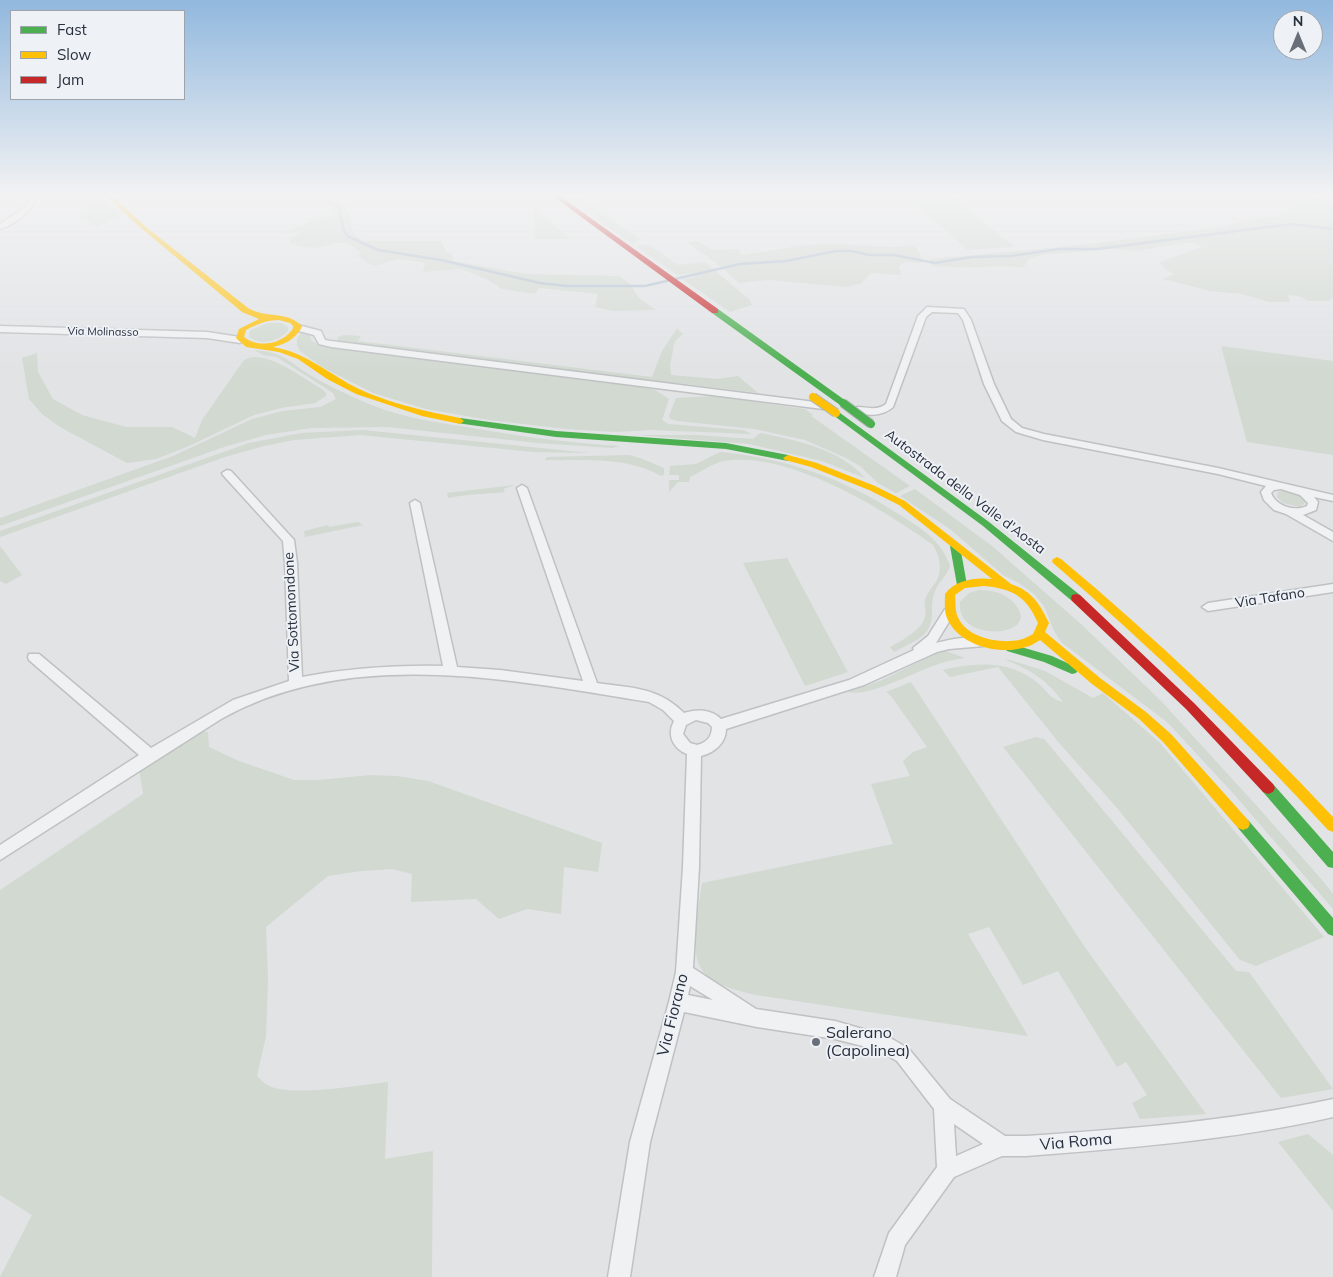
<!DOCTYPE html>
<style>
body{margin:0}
#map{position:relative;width:1333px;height:1277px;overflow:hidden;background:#e1e3e5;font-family:Mulish,sans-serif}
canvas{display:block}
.legend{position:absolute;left:10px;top:10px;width:175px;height:90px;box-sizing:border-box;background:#eef1f5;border:1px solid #9fa4ac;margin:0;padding:6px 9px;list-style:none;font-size:15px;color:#28303e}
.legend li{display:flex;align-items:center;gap:10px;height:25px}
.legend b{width:25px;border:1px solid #9fa4ac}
.north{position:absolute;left:1273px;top:10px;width:50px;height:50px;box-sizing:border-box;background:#eef1f5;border:1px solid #9fa4ac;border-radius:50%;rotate:0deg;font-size:14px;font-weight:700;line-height:20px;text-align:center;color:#28303e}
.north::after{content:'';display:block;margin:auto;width:18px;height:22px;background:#696f78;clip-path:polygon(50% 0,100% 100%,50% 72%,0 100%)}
</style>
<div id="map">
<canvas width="1333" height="1277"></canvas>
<ul class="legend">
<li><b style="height:6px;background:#4caf50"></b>Fast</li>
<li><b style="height:6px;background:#ffc107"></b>Slow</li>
<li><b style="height:6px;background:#c62828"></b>Jam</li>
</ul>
<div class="north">N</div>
</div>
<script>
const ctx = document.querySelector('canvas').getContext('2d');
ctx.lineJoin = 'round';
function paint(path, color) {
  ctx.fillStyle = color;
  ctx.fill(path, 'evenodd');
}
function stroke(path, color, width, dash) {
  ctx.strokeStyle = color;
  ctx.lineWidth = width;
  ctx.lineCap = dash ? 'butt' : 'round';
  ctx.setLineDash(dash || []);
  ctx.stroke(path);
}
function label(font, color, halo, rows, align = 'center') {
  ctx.font = font + ' Mulish,sans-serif';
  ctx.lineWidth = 4;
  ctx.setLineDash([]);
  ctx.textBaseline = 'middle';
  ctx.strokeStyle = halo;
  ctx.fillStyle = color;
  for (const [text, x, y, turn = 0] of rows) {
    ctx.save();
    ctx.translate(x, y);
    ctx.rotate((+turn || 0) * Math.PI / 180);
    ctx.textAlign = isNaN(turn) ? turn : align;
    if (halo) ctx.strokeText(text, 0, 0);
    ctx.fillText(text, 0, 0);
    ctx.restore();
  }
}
paint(new Path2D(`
 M68,194H97L122,216L116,217L98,227L79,217L91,212Z
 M324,194H332L340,205L344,206L350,216L353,233L363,241H441L446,251L453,255V261L526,274L619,276L630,284L639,298L656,310L613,311L595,307L598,294L539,288L535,294L502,289L488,280L461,269L423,272L425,263C416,262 405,259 396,260C376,263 378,272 358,256L360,252C342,238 340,243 320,247C311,249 298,246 289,243L291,238L300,232L280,234L309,222L335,214L327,205Z
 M896,194H948L1015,247L967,250L914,202H900Z
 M1269,194H1307L1333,204V297L1329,301H1309L1298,296L1288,295L1290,302H1269L1241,294L1210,291L1163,279L1174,274L1165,269L1160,262L1202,247L1194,243H1183L1136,251L1111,249L1041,255L1028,260L1024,267C993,265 962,269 932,266L930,259L1082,245L1226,226L1263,217H1278L1295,207L1291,203Z
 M578,197L641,239L632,244L567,198Z
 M534,209L571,239H535Z
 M697,241L713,250L738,249L741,255C771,251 803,243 833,244C860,244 889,250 915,245L920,254L923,263L905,262L899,266L901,275L871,273L861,284L845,287L769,280L739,283L720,266L687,242Z
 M648,244L678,265L705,262L750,300L752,305L730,312L682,279L696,277L692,273L677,275L636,246Z
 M268,323H282L288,327V331C279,341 260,346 249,337L250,330Z
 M677,328L683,334L675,341L670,365L671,375L718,379L738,376L758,393L678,383H655L337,341L338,337L344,335L361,336L358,341L652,377L662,351Z
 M302,331L310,333L311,340L318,345L326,347L647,388L655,390L669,399L662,420L668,424L743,430L752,434L651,430L615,432L566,429L489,420L426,409L373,393L322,367L300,351L297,345V339Z
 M1221,346L1333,361V455L1247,442Z
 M254,350C286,352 290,364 315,378C339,391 362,402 388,411C413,419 440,423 466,427C517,436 568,443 620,446L612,448L538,443L388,427L311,428L266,435L227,446L0,526V518L173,456L252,419L283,411L320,407L336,399L333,393L277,357L263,355Z
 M37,353L38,372L53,399L82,415L126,427H172L195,438L202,420L244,360C264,347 304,379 322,389L326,393V396L315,403L281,408L254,415L189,446L156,459L127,463L60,427L42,414L29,399L22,358Z
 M712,396L805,409L813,415L811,416L910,486L896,493L878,483L860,466L846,458L805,440L754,429L678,421L670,419L669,416L676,398Z
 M363,430L590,453L534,452L360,435L294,440L264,446L225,457L0,537V531L249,443L301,433Z
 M760,433C796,440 840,449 865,478L822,461L749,444L637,435H696L753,439Z
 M720,452C786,458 845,479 900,515C921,528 942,541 950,566C947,576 940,580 936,589C932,596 932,605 932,613C932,638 913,641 894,652L890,647C901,641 921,631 925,617C927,610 922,605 927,595C929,590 933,586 936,582C943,570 940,556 933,545C884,509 787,450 724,461C713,463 700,472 690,477L689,482H678L669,492V480H679V475H669L670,466L696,464Z
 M629,455L640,458L664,468V475L661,476C626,456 584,461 545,460L547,457Z
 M515,485L503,489L505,492C486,494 466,494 448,498L447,493Z
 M915,489L992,546L1082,625L1161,701L1256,805L1322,880L1333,894V909L1232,792L1167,722L1061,642L1054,631L1044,606L1034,594L1019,583L1003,575L950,529L900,496Z
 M1282,491C1291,491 1303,494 1305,503L1300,507L1283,503L1277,497L1278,492Z
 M358,522L363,525L305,537L304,531L328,525L329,527Z
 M0,546L22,575L6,584L0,581Z
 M787,558L845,667L848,672L805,686L743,563Z
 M979,590C992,590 1005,593 1014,603C1046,637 955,645 960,602L969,593Z
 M946,651L965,658C958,659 951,660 945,662C921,668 870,698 848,692L880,681L935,654Z
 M1005,660H1010L1045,671L1093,698L1103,693L1160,743L1324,937L1256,966L1240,960L1117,808L1060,744L998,667L950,677L943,670C976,662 1011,660 1039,684C1047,691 1051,700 1063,702C1048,681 1029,668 1005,660Z
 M911,682L1086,949L1206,1114L1140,1119L1132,1103L1147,1095L1126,1062L1117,1067L1058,971L1023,985L989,927L968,934L1028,1036L756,995C740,991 719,987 706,975C686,955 699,908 702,883L893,844L871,784L910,776L903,761L913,752L927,747L891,696L886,692Z
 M200,731L208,732L209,747L239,761L294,780H319L371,775L397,776L428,781L602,843L598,872L564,867L561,914L527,909L499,919L476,899L411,902L412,874L392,869L361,871L328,876L266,927L268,979L266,1036L257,1076C260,1079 265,1084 269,1086C292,1097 361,1085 388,1082L385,1159L433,1151L432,1277H0L32,1215L0,1195V890L143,794L139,769L167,754Z
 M1036,737L1044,739L1051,747L1236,971L1249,972L1333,1089L1281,1098L1003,747Z
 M1308,1134L1333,1155V1211L1278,1142Z`), '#d1d9d1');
stroke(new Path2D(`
 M328,194L326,201L338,205L344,231L349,237L378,250L441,260L540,283L566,286H645L740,264L786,261L836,251H852L869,255H894L935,263L972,257L1011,256L1059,249H1097L1292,224L1333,229`), '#b0bfcf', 2.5);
const street = new Path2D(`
 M32,194H38C33,211 16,224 0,229V224L24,208Z
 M927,307L964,309L971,320L994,384L1011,419L1022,428L1044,434L1218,468L1333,495V501L1314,497L1318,502L1316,510L1303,515L1333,532V541L1286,514L1274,510L1264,500L1261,492L1266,486L1218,474L1043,440L1016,432L1002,421L984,384L963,320L958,313L932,312L926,317L893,407C881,418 864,415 850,412L848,410C859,402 874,414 886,404L918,316ZM1281,489L1300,495L1308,503L1307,506C1294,512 1276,506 1271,493L1274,490Z
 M298,325L321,331L325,340L331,341L823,403L828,406L823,409L331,347L319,344L314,335L295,330L294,328Z
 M0,326L207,332L240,337L244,340L240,343L207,338L0,332Z
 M227,470L231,471L294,540L297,563L302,677C350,668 395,665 443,666L410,503L415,500L420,503L457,667L500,670L583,681L517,488L522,485L527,488L597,683C632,688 658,687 684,713C696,709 711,709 721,719L849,680L914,650L913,648L928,636L945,609H953L955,612L936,643C951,639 969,635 984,640L986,643L984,646L949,649L937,652L864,685L726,729C726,743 714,753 701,756L699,867L693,968L756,1009L835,1021L887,1036L909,1049L950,1099L1005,1136H1026C1129,1129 1232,1121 1333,1099V1117C1232,1140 1129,1148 1026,1156H1002L954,1177L905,1245L896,1277H874L889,1233L937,1167L934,1109L897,1061L878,1050L835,1039L757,1027L684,1012L650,1142L630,1277H608L630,1142L669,1002L676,972L683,867L687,754C672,748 667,734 674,721L663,710L649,702C511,680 351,646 221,719L0,860V845L139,755L29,660L28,657L29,654H39L151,748L233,700L289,681L285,563L283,541L223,475L222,473ZM696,720L708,723L712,727C712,737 706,743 697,745L690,743L683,734L686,725ZM690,986L713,1000L688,995ZM954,1124L983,1144L956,1156Z
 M1333,584V592L1208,611L1202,607L1208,603Z`);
stroke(street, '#bfc1c3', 3);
paint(street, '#f0f1f2');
paint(new Path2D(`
 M712,309H718L846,401V405H840L712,313Z
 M836,410L989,522L1080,595L1081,598L1080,601H1072L983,526L833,415V411Z
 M460,418L556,431L726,443L788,455L793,458L788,461L726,449L556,437L457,423V419Z
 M955,543L960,546L967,585L962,589L957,585L950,546Z
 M1011,644L1052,656L1076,667L1078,670L1076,673L1072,674L1044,662L1007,651L1005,648L1007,645Z
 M1268,782L1273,784L1333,852V868L1328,867L1263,792L1261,788L1263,784Z
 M1243,818L1248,820L1333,918V936L1328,934L1238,828L1236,824L1238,820Z`), '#4caf50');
paint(new Path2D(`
 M103,194H110L146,227L248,308C267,319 284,310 301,325L302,327C295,339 286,344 273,347C306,352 330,375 359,389C388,403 429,412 460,418L464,421L460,424L422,416L356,394L327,379L298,359L279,352L246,347L236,338L239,329L259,319L242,312L142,229ZM279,320L290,323L294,327C284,344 259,349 244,337L246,330C257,324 267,320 279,320Z
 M788,455L817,463L875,486L905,501L1011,584C1032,591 1040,604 1049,623L1045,632L1100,678L1146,712L1171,734L1248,820L1250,824L1248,828L1243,830L1238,828L1163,742L1138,718L1092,684L1040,640C1035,643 1031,646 1026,647C999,656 958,645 947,618C944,611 945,601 945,594C955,580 975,577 992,579L899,505L869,490L811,467L785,460L783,458ZM984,586C1013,589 1026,596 1038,623L1033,634C1029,636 1024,639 1019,640C999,644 965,638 957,615C955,610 956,601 955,595L965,588Z
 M1057,557L1061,559C1157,639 1247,725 1333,817V832L1328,830C1242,736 1151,647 1053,563L1052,561L1053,559Z`), '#ffc107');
paint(new Path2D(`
 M550,194H557L718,309V313H712Z
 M1076,594L1080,595L1194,703L1273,784L1275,788L1273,792L1268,794L1263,792L1186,709L1072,601L1071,598L1072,595Z`), '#c62828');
const fastBridge = new Path2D(`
 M843,403L871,424`);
const slowBridge = new Path2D(`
 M813,397L836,413`);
stroke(fastBridge, '#b3b6ba', 10, []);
stroke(slowBridge, '#b3b6ba', 10, []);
stroke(fastBridge, '#4caf50', 8);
stroke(slowBridge, '#ffc107', 8);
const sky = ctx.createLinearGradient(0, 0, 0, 373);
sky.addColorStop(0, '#91b8de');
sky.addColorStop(0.52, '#f2f2f3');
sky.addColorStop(1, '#f2f2f300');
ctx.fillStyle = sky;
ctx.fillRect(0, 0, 1333, 373);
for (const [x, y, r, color] of [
 [816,1042,5,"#696f78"]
]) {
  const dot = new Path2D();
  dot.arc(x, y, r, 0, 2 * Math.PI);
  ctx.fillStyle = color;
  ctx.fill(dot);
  stroke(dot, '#eef1f5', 2);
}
label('11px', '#28303e', '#eef1f5', [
 ["Via Molinasso",103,332,1]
]);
label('14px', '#28303e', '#eef1f5', [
 ["Autostrada della Valle d'Aosta",965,492,37],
 ["Via Tafano",1270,598,-9],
 ["Via Sottomondone",292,612,-93]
]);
label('16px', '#28303e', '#eef1f5', [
 ["Via Fiorano",673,1015,-76],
 ["Via Roma",1076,1142,-5]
]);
label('16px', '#28303e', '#eef1f5', [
 ["Salerano",826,1033],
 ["(Capolinea)",826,1051]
], 'left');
</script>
